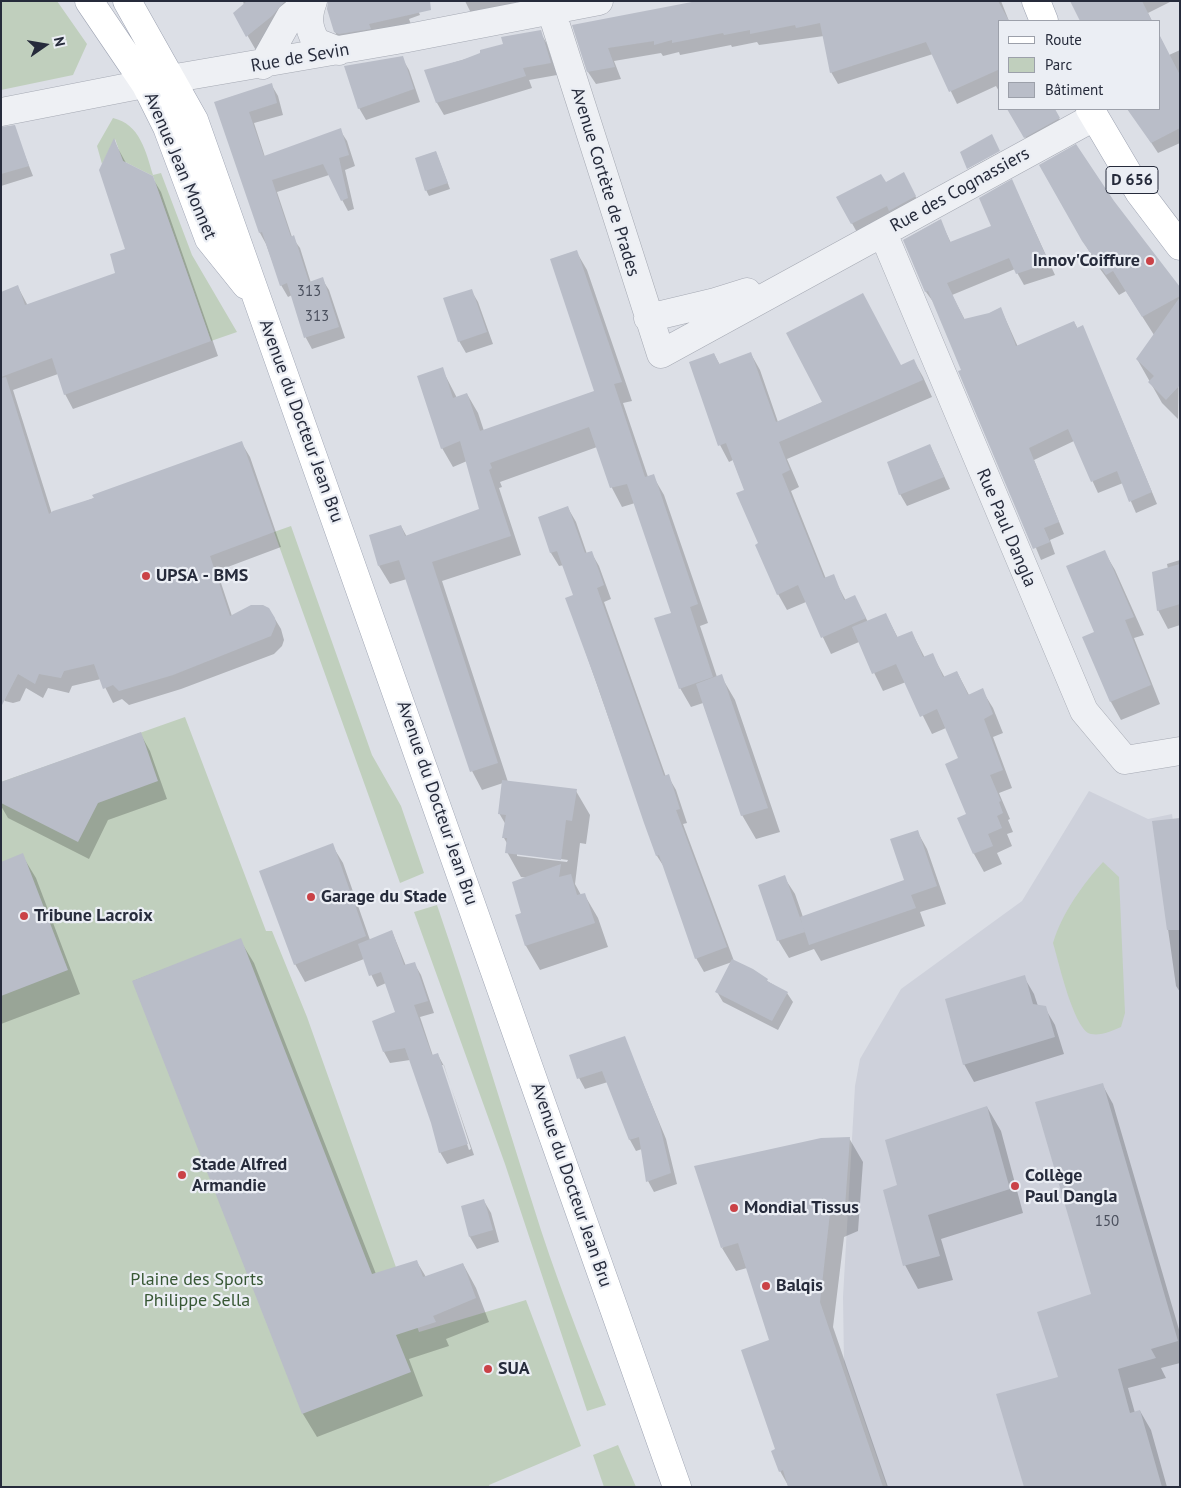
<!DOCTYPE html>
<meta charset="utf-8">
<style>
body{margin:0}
#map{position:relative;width:1181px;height:1488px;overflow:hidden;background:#dcdfe6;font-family:"PT Sans",sans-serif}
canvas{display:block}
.frame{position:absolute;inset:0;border:2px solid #262b3b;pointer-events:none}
.legend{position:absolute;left:998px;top:20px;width:162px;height:90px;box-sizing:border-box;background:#ebeef4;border:1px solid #9ca0aa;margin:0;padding:6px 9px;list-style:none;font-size:15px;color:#262b3b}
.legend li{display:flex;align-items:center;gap:10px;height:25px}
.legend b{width:25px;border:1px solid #9ca0aa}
.north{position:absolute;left:20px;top:20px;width:50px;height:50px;-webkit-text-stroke:4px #ebeef4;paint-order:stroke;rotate:77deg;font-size:14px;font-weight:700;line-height:20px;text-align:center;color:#262b3b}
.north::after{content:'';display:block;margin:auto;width:18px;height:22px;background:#262b3b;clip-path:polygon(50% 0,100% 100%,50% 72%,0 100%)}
</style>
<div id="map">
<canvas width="1181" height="1488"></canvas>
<div class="frame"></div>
<ul class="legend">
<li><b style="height:6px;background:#fff"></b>Route</li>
<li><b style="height:14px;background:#c0cfbd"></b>Parc</li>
<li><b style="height:14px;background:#b9bdc8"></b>Bâtiment</li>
</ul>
<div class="north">N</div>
</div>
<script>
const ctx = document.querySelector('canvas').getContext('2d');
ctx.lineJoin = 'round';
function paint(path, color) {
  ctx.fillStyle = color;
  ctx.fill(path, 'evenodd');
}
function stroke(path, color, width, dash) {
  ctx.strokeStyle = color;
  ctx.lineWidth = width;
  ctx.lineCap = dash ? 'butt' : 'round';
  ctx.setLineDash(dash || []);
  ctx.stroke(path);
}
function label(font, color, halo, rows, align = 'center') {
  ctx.font = font + ' "PT Sans",sans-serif';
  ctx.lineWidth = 4.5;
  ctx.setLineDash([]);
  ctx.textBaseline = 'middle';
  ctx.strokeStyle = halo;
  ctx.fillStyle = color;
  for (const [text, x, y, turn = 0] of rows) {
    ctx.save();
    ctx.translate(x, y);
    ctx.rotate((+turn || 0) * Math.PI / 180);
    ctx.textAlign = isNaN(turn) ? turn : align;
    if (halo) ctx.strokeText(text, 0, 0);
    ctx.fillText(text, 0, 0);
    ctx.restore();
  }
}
paint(new Path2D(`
 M1089,791L1148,819L1172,814L1180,868V1487H887L844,1362L843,1297L855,1086L860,1059L901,989L1022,901Z`), '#ced1db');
paint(new Path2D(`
 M1,1H57L87,44L73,75L1,90Z
 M113,118C140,124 146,152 153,175L161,173L192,255L237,332L211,341L153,176L123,161L115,139L102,164L97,146Z
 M291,526L372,755L401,806L424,873L400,883L274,532Z
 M185,717L266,931H272L307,1017L419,1332L526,1300L581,1446L489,1485L490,1487H1V782Z
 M1103,862L1119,877L1125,1013L1121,1027C1112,1031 1101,1036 1091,1034C1074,1031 1058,959 1053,943C1062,913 1083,884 1103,862Z
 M437,905C471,1004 501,1105 533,1205C554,1273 580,1339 606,1405L587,1411L505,1164L414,912Z
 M618,1445L636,1487H604L593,1455Z`), '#c0cfbd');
paint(new Path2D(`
 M243,1H311L261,59L235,14L244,5Z
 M414,1L420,15L409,19L412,27L341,43L335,32Z
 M465,1H516L521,14L473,17Z
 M705,1H1001L1009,21H1000V93L996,86L957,104L933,54L838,84L831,72L824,36L759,45L757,42L732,47L731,45L680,55L679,52L663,56L661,53L614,61L621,79L596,84L588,72L574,26Z
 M1071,1H1172L1148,13L1152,21H1082Z
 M540,32L547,44L557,75L529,80L532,88L444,115L437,103L426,71L482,54Z
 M1160,37L1169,55L1180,50V143L1158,153L1131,112L1137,109H1160Z
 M402,58L409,70L420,102L366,120L359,108Z
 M271,84L278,96L283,115L254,123L265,157L340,130L347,141L355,166L345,170L354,209L348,211L329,175L277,192L292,237L300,248L311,283L322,279L329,290L345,338L312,349L306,338L292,295L288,297L281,285L266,244L260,233L216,102Z
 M1009,109H1054L1066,131L1032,149Z
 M15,130L33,176L1,186V132Z
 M114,141L126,163L152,177L161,192L218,356L73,409L65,394L58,374L13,390L52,514L241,442L250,457L281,547L217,571L232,616L272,614L281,629L284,640L282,646L274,654L181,689L129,705L122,699L113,703L101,679L72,686L69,693L48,688L43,698L26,688L20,701L13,703L5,701L1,696V321L18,287L28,306L117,273L127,250Z
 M436,152L450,189L429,196L426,190Z
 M1000,152L1006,163L975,180L969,169Z
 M1041,165L1113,202L1180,289L1178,419L1162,403L1137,359L1154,335L1126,291L1119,295L1095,262Z
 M1012,181L1055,275L1024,285L1015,269L952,295L965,320L990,314L1001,309L1018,347L1074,322L1078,329L1083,327L1157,504L1136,513L1123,483L1098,493L1074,441L1034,460L1064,534L1050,540L1055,554L1041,560L934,303L926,292L904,240L940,220L951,243L993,227Z
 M885,184L910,186L922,209L859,236L838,198Z
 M576,251L587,270L632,401L623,403L648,477L653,476L664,495L708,623L700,626L717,677L721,676L735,700L780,832L756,839L742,815L703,703L691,707L680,688L672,614L635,503L622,507L612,488L597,447L500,482L502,487L499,488L521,555L442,581L508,782L576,791L590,815L586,844L580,843L575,884L581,895L584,894L598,918L608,947L540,970L526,946L517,916L523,914L528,878L521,877L507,852L508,845L504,838L506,825L499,813L503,783L482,790L472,771L407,579L390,584L379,566L401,526L407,537L480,510L467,461L453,467L442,448V369L457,398L467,394L478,413L484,431L596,392ZM517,853L568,860L567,862L517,856Z
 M471,290L478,302L493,344L466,353L459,341Z
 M714,354L720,365L751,354L760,370L778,422L914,361L923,377L932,397L787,459L799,487L791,491L826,579L833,576L846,601L855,597L868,622L886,615L898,638L912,633L925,658L932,654L945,678L957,672L969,695L982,690L993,708L1003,733L993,737L1012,788L999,793L1010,819L1008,820L1013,832L1007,834L1012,846L997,853L1002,864L984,872L974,854L960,759L946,728L932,734L906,682L883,691L859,642L831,654L806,602L787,610L778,594L745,491L733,460L729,462L720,445L691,363Z
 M930,445L950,489L907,506L900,494Z
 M568,508L576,522L587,554L591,552L599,566L611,599L604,602L666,777L668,776L676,790L687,823L683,824L734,961L787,993L793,1002L778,1030L723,1002L717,992L732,962L704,972L696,958L666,870L657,856L645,822L567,599L575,596L564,565L559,566L551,553L540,518Z
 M1104,551L1115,570L1144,635L1134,638L1160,704L1121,720L1111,702L1096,633Z
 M1180,560V625L1168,629L1158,610L1168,569L1167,564Z
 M140,733L150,751L167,799L108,820L89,859L8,818L1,806V794Z
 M1180,819V992L1176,986L1153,822Z
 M917,831L927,849L946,904L920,912L925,926L821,961L814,949L789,958L778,940L784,877L795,894L803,917L906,881Z
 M332,845L343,863L370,940L392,931L406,966L414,963L421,975L434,1013L420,1017L433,1056L438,1055L444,1066L474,1155L447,1164L440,1152L433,1123L410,1060L390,1063L384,1052L396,1013L386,983L377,987L364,959L305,982L295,964ZM441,1065H444L471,1149L469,1150Z
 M22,855L36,878L80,994L1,1024V863Z
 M240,940L254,963L376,1274L417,1262L426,1277L463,1264L476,1288L489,1322L446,1339L449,1346L409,1359L423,1396L317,1437L303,1414L133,981Z
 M1024,977L1034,994L1038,1006L1045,1008L1055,1025L1064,1054L974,1082L964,1064Z
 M624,1037L666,1139L677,1184L654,1192L648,1181L642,1149L636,1151L630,1140L608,1082L585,1089L579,1078Z
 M1102,1084L1113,1104L1180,1333V1363L1161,1368L1166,1378L1128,1388L1135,1413L1140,1411L1151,1430L1167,1487H1025L1059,1377L1093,1294Z
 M987,1107L1001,1131L1023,1213L941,1239L953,1280L918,1289L905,1265L898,1186Z
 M849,1138L863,1162L858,1231L844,1237L833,1327L888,1487H789L780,1471L770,1340L747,1268L736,1271L722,1248Z
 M484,1201L491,1213L499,1242L477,1249L470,1237L462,1207Z`), '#0003');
paint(new Path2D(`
 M247,1H285L272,16L246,37L233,13Z
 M328,1H430L431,10L369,24L371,29L339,34L334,32L327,9Z
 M697,1H998L1009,21H1000V69L949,92L926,42L830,73L820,23L796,28L795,25L750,34V30L724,35L723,33L672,43V40L654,45V41L608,48L615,67L587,72L572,25Z
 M1070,1H1142L1152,21H1080Z
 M541,30L551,63L523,68L526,76L436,103L424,70L462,60L480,53V50L503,44L501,37Z
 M1160,36L1180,75V128L1151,143L1127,109H1160Z
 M403,56L414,89L358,109L344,66Z
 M272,83L277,103L249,112L264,156L341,128L349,155L339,158L348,198L341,201L323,164L272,180L291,237L294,235L309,282L323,277L339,327L304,338L287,283L280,286L262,232L259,233L214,102Z
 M1007,109H1055L1060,118L1024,138Z
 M15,125L29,166L1,174V127Z
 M992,134L1000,151L967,169L960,152Z
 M114,138L123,161L153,176L211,341L64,395L52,358L1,377V292L18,285L25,305L115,273L110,254L125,249L99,170Z
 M1076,144L1114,201L1180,287V296L1142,317L1113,271L1106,275L1082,241L1039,165Z
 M436,151L448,183L425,191L415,158Z
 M904,172L916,196L889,211L887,206L851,224L836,197L881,174L886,182Z
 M1012,179L1049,263L1016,274L1009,258L947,283L964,319L989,313L1001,307L1016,346L1074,321L1077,328L1083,325L1152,492L1129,502L1117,471L1091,482L1068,429L1029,448L1059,522L1044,528L1050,542L1033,549L958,371L961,370L928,291L925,292L903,240L941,219L950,242L991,226L979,198Z
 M577,250L622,382L614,384L645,477L654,474L698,604L690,607L713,677L679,689L654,618L671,613L627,484L610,488L589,427L490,463L492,468L489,470L511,536L432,562L498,763L470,772L399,560L378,566L369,535L401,525L405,536L479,509L460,441L441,449L417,376L443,367L453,398L467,393L480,431L594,391L550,259Z
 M472,289L487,332L458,342L443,298Z
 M863,293L901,365L914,359L923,380L779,442L790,470L782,474L824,578L834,574L844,600L855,595L866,618L821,638L798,585L777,595L755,545L758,543L736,493L744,490L726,443L718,446L689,362L714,353L719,364L751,352L776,422L822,402L786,333Z
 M1180,297V385L1166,400L1148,382L1154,376L1136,359Z
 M6,377L49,514L53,511L94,498L92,495L242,441L274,532L210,556L230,616L251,605H263L269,608L275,618L276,624L271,636L173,675L119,691L113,685L103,689L94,664L64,671L61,678L39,674L35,684L18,674L1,707V378Z
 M930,444L944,477L899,495L887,462Z
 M568,506L585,553L592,551L604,585L597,588L664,776L669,774L680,809L676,810L727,947L695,959L659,855L656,856L644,823L598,687L565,598L573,595L557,551L550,553L538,517Z
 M1105,550L1134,617L1125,620L1151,685L1110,702L1082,637L1094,632L1066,566Z
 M1180,564V604L1157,611L1152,572Z
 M886,613L897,637L912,631L923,657L933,653L943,677L957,671L968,695L983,688L993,714L984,719L1003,770L990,775L1001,801L999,802L1003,813L997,816L1002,828L988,834L993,846L973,854L957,818L966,814L945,764L958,758L937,709L920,717L896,664L872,674L852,627Z
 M722,674L768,808L741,816L696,684Z
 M141,732L158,781L98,803L78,842L1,803V782Z
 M502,780L577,789L572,821L566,820L561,860L505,853L507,838H502L506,815L498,814Z
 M1180,818V930H1167L1152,821Z
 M918,830L937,886L911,895L916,908L809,945L800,917L904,880L890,839Z
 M333,843L366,936L294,965L259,871Z
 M23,853L68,970L1,996V862Z
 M561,864L559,877L571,874L577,895L585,893L595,923L525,946L515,915L521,913L512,882Z
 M785,875L805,932L777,941L758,885Z
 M392,930L404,965L415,962L428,1001L414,1005L432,1055L438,1053L468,1144L439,1153L431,1123L405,1048L383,1052L372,1021L395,1012L381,972L369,976L358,944Z
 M241,938L372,1274L417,1260L423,1277L463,1263L476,1298L433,1316L436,1322L396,1335L411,1372L302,1414L132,981Z
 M732,959L753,969L768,979L767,981L788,992L772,1021L715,992Z
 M1025,975L1033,1004L1046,1006L1055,1037L963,1065L945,999Z
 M625,1036L660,1126L671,1173L646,1182L639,1137L629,1140L602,1071L577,1079L569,1055Z
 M1103,1083L1178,1341L1151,1349L1156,1358L1118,1369L1130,1413L1140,1410L1162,1487H1024L996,1394L1058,1377L1037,1312L1091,1294L1035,1102Z
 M987,1106L1010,1189L928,1215L940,1256L903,1266L883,1190L897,1185L885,1140Z
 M850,1137L845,1207L830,1213L820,1302L883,1487H788L783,1470L779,1472L771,1451L775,1449L741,1350L769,1340L738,1243L721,1248L694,1166L821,1138Z
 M484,1199L493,1230L469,1237L461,1206Z`), '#b9bdc8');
const minor = new Path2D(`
 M313,1C307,17 308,27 316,42L339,51
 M551,10L661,354L1094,117
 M263,65L290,17L310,1
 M1,112L170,79L408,38L599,1
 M883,233L1084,711L1125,760L1180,751
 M648,318L715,302L747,292`);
const primary = new Path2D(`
 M89,1L146,85L167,127L209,239L246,285
 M127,1L194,120L677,1487
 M1036,1L1044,21
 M1090,109L1139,192L1180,246`);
stroke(minor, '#a5a9b3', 29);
stroke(primary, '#9ca2b1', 29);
stroke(minor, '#eef0f4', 28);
stroke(primary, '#fff', 28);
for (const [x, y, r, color] of [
 [1150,261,5,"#ca4247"],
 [146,576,5,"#ca4247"],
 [311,897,5,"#ca4247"],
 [24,916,5,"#ca4247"],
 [182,1175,5,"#ca4247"],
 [1015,1186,5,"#ca4247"],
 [734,1208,5,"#ca4247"],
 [766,1286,5,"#ca4247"],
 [488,1369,5,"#ca4247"]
]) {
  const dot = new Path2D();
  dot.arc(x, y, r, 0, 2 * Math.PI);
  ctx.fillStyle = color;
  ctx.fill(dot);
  stroke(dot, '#ebeef4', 2);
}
label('15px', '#4b505e', null, [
 ["313",309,292],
 ["313",317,317],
 ["150",1107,1222]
]);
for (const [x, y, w] of [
 [1132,180,52]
]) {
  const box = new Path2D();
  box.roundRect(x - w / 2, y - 13.5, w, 27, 4);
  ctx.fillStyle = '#ebeef4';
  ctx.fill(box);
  stroke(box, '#262b3b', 1);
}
label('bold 16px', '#262b3b', null, [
 ["D 656",1132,180]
]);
label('18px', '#262b3b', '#ebeef4', [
 ["Rue de Sevin",300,58,-10],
 ["Avenue Jean Monnet",180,166,67],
 ["Avenue Cortète de Prades",605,182,73],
 ["Rue des Cognassiers",960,190,-29],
 ["Avenue du Docteur Jean Bru",301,421,70],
 ["Rue Paul Dangla",1006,528,67],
 ["Avenue du Docteur Jean Bru",437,803,71],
 ["Avenue du Docteur Jean Bru",571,1185,71]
]);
label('bold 18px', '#262b3b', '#ebeef4', [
 ["Innov'Coiffure",1140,261,"right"],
 ["UPSA - BMS",156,576],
 ["Garage du Stade",321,897],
 ["Tribune Lacroix",34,916],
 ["Stade Alfred",192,1165],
 ["Armandie",192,1186],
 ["Collège",1025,1176],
 ["Paul Dangla",1025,1197],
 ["Mondial Tissus",744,1208],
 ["Balqis",776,1286],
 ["SUA",498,1369]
], 'left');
label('18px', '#375734', '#ebeef4', [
 ["Plaine des Sports",197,1280],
 ["Philippe Sella",197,1301]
]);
</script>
